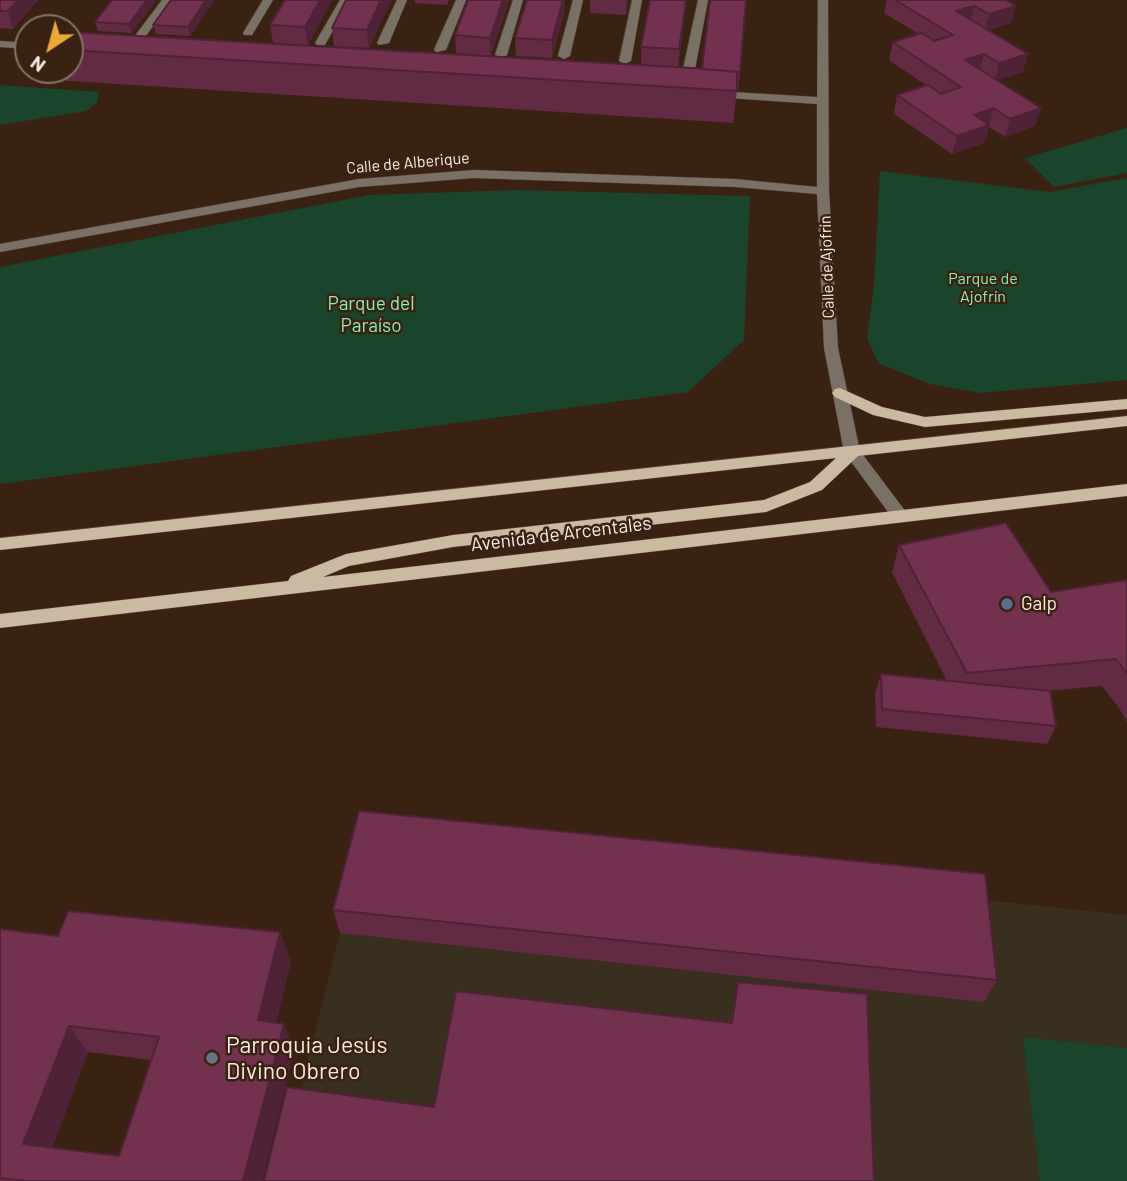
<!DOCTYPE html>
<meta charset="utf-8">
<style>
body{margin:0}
#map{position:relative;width:1127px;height:1181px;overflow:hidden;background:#3a2212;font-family:Barlow,sans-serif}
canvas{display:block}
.north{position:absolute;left:14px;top:14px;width:70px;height:70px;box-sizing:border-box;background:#3a2212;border:2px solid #867264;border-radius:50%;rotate:216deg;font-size:19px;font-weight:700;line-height:28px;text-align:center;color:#f9e9df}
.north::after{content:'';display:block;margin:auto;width:24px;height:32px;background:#eaaa39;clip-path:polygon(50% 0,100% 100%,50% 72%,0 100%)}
</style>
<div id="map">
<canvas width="1127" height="1181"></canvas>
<div class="north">N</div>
</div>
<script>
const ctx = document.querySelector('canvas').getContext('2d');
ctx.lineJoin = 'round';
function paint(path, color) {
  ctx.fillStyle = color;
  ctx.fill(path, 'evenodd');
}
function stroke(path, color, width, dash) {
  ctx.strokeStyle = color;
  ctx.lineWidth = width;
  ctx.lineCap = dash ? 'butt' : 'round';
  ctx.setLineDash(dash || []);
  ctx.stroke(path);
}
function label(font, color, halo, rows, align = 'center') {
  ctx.font = font + ' Barlow,sans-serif';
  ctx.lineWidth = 5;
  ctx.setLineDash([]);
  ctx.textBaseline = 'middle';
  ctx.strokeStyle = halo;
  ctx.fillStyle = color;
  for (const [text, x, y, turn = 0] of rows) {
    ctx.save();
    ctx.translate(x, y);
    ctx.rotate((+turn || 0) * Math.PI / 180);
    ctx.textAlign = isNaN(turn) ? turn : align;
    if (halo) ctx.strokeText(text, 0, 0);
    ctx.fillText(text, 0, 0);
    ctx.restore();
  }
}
paint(new Path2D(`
 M364,835L1127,915V1181H278Z`), '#382f1f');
paint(new Path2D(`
 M0,85L99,92L97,103L86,111L0,125Z
 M1127,128V173L1054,187L1025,158Z
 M880,171L1049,192L1127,178V380L980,393L930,384L878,363L867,338L874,286Z
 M516,190L750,196L744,340L688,392L0,484V267L369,195Z
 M1023,1037L1127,1048V1181H1040Z`), '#1b442d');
const minor = new Path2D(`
 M162,0H172L132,55H124L122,53Z
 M263,0H273L252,35H244L243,33Z
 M340,0H350L325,45H317L315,43Z
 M397,0H407L389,43L379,45L377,43Z
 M456,0H466L446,50L436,52L434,50Z
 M513,0H523L507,55L501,58L495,55Z
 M573,0H583L570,56L564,59L558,56Z
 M632,0H642L631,61L625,64L619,61Z
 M698,0H708L695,69L689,72L683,69Z
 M818,0H828L829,191L838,348L860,451L906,512L908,516L906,520H894L844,452L824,348L817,194L735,187L474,178L359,187L0,252V244L359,179L474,170L735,179L817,187V104L714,97L708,94L714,91L817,97Z
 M0,41L28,43V49L0,47Z`);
const major = new Path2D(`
 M840,388L882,407L925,417L1127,399V409L925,427L873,415L835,397L832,393L835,389Z
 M1127,416V426L858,456L822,490L766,512L453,547L349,566L323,577L1127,484V496L0,628V614L288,581L291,576L346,554L453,535L764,500L810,482L836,458L0,550V538Z`);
stroke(minor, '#553e2f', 1);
stroke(major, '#553e2f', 1);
paint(minor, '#797166');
paint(major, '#cbbaa2');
paint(new Path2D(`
 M0,0H38L13,29L0,28Z
 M112,0H156L132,33L98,31L95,22Z
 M214,0L190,36L156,34L153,25Z
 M332,0L308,45L273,43L270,25Z
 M414,0H449L447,5L415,3Z
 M509,0L491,56L456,53L455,35Z
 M527,0H565V10L552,58L516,56L515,38Z
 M590,0H628L626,15L590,13Z
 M650,0H687L678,67L641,65V47Z
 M887,0H1006L1011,23L988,30L1023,72L997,80L1041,108L1035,126L1005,137L989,127L984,143L952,154L894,114L897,95L927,86L889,60L893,42L919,34L884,13Z
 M391,1L369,48L334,46L332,28Z
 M70,32L740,72L738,90H737L733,123L55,80L52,70H70Z
 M899,545L1051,592L1127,580V722L1119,708L1102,686L1046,691L1056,726L1047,744L876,727L875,693L881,674L947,681L892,572Z
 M333,910L997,980L984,1002L340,933Z
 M0,929L291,961L276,1023L294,1050L262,1181H0ZM88,1052L151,1060L119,1156L52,1148Z
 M738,982L874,1181L434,1107L730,1023Z`), '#622a43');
paint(new Path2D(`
 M18,0H38L13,29L8,11Z
 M147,0H156L132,33L129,24Z
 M206,0H214L190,36L188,27Z
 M320,0H332L308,45L305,27Z
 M381,0H391V1L369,48L367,30Z
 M503,0H509L491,56L490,38Z
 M563,0H565V10L552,58V40Z
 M626,0H628L626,15Z
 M686,0H687L678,67L679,49Z
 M974,6L970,24L956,11Z
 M1016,6L1011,23L984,32L989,14Z
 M984,54L979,72L965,60Z
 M1028,54L1023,72L995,81L999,63Z
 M994,108L984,143L952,154L957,136L974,115Z
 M1041,108L1035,126L1005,137L1010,119Z
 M280,932L291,961L270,1047L258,1020Z
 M284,1024L294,1050L262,1181H243Z
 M69,1026L88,1052L45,1167L23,1144Z`), '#502237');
const building = new Path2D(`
 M0,0H18L8,11H0Z
 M112,0H147L129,24L95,22Z
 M171,0H206L188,27L153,25Z
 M285,0H320L305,27L270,25Z
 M346,0H381L367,30L332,28Z
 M468,0H503L490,38L455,35Z
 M527,0H563L552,40L515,38Z
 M650,0H686L679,49L641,47Z
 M710,0H746L740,72L702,69Z
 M895,0H1006L1016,6L989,14L974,6L956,11L1028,54L999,63L984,54L965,60L1041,108L1010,119L994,108L974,115L989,125L957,136L897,95L928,85L941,94L961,87L893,42L922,33L934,41L953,35Z
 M70,32L692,68L737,72V91L70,50Z
 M1006,523L1051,592L1127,580V673L1116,659L967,673L899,545Z
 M881,674L1050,691L1056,726L882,709Z
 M359,811L985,874L997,980L333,910Z
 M68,911L280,932L258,1020L284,1024L243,1181H28L0,1178V929L58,936ZM69,1026L159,1037L119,1156L23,1144Z
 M738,982L867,994L874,1181H264L287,1087L434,1107L456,991L732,1023Z`);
paint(building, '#72314e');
stroke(building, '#502237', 2);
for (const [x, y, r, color] of [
 [1007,604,7,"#5c6f8a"],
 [212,1058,7,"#6b7280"]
]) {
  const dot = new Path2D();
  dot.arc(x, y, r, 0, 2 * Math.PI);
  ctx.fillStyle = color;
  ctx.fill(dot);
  stroke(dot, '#3a2212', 2.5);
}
label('16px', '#f9e9df', '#3a2212', [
 ["Calle de Alberique",408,163,-5],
 ["Calle de Ajofrín",827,267,-92]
]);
label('16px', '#87edb1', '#3a2212', [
 ["Parque de",983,279],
 ["Ajofrín",983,297]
]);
label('19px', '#87edb1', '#3a2212', [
 ["Parque del",371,304],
 ["Paraíso",371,326]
]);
label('19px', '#f9e9df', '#3a2212', [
 ["Avenida de Arcentales",561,534,-7]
]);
label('19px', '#f9e9df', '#3a2212', [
 ["Galp",1021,604]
], 'left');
label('23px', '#f9e9df', '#3a2212', [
 ["Parroquia Jesús",226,1045],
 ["Divino Obrero",226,1071]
], 'left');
</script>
